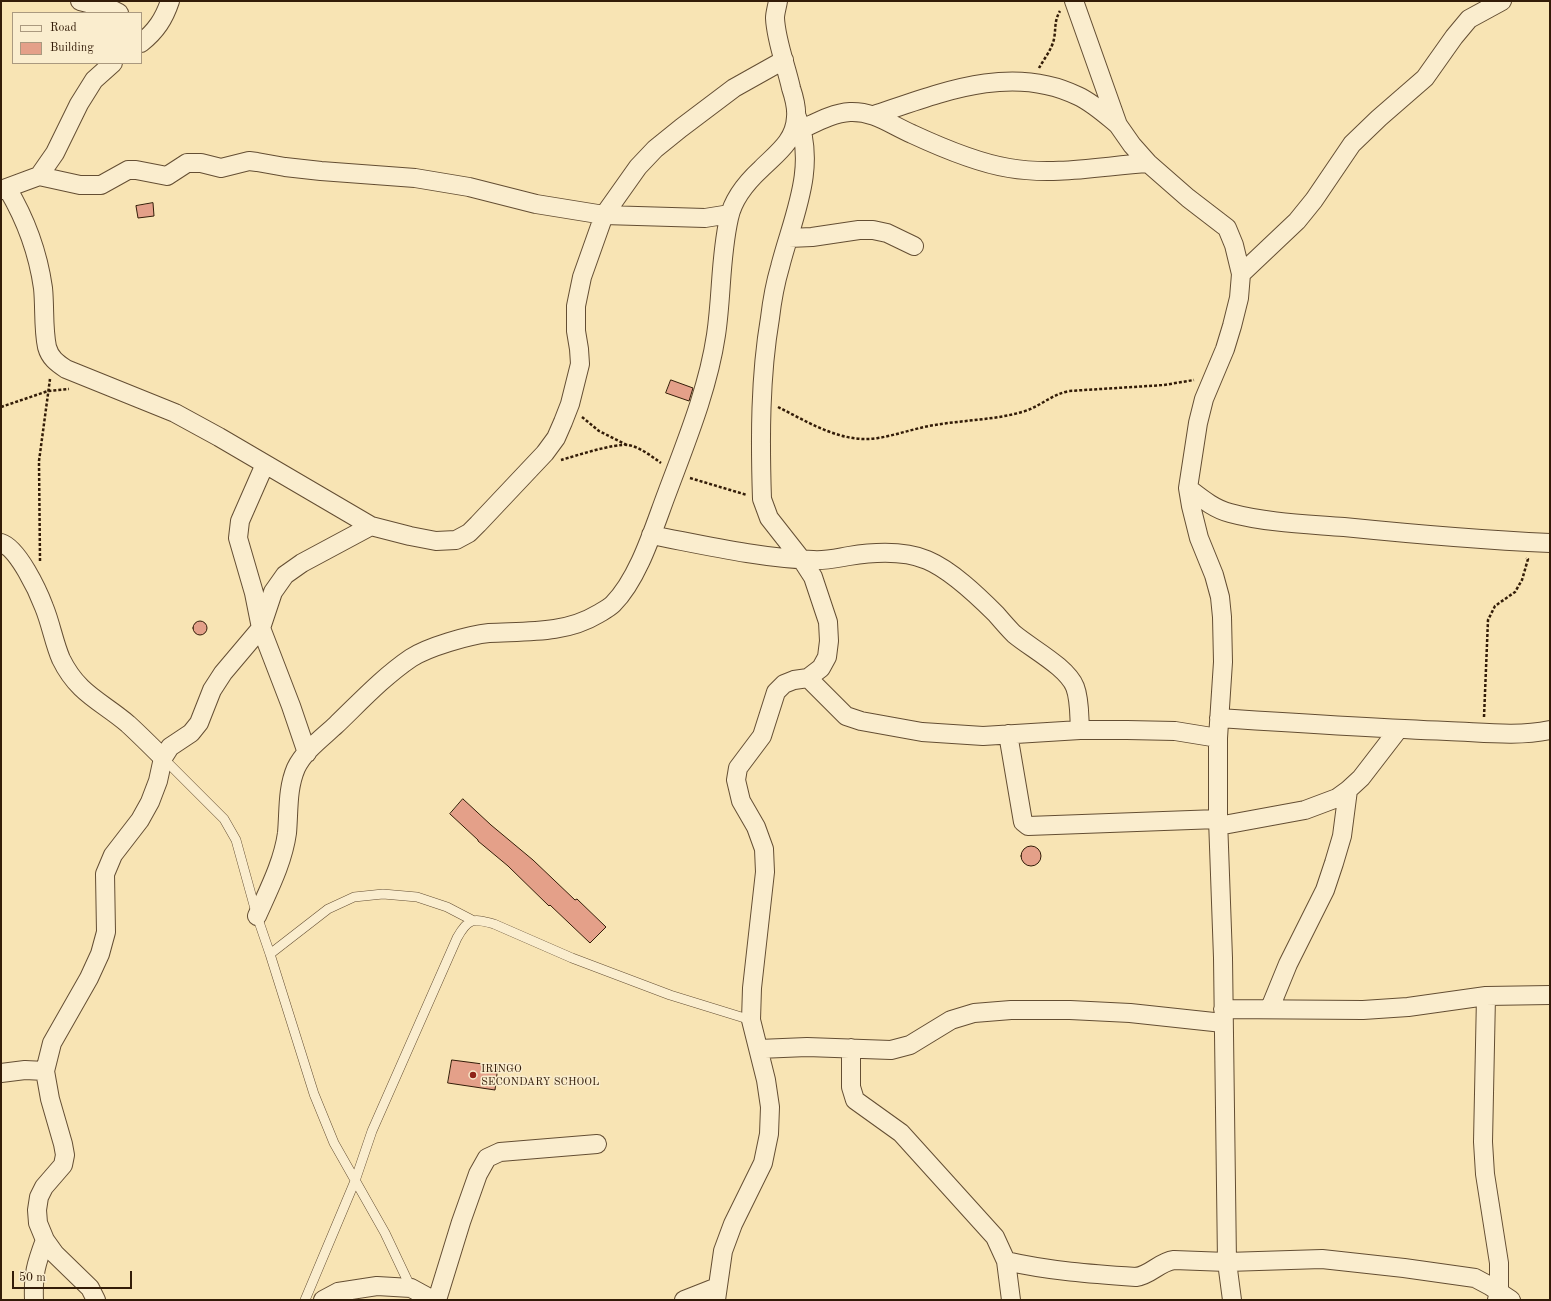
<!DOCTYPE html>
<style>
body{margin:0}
#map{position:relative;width:1551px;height:1301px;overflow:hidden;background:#f8e4b4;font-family:"Old Standard TT",serif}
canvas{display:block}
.frame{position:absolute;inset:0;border:2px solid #331c08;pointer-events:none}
.legend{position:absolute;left:12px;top:12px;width:130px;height:52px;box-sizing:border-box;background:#faedce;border:1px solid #aa997f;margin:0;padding:5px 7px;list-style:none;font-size:12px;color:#331c08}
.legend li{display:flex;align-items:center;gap:8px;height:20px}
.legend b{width:20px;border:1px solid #aa997f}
.scale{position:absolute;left:12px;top:1271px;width:120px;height:18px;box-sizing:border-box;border:2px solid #331c08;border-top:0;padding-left:5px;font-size:12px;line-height:14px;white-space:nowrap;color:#331c08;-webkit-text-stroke:3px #faedce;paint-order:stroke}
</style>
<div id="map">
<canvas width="1551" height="1301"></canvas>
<div class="frame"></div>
<ul class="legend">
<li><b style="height:5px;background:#faedce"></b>Road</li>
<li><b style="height:11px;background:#e4a089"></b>Building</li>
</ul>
<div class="scale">50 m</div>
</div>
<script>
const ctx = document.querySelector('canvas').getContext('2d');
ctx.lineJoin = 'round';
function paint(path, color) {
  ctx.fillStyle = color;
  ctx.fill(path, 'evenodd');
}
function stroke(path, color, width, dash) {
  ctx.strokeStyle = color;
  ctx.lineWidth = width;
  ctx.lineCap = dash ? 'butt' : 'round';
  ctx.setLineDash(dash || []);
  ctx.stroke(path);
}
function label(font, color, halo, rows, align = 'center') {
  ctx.font = font + ' "Old Standard TT",serif';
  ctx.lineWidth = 3;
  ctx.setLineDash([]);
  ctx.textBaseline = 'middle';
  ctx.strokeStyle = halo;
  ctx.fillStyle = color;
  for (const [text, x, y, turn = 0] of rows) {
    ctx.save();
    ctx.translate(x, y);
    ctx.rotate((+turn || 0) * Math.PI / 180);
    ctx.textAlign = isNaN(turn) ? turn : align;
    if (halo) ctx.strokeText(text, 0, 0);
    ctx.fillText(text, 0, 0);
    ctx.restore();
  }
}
const building = new Path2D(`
 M153,203L154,216L138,218L136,206Z
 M671,380L693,388L689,401L666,393Z
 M193 628a7 7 0 1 1 14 0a7 7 0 1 1-14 0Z
 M463,799L491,825L533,860L575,900L577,899L606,927L590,943L550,905L549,906L508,866L478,841V840L450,814Z
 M1021 856a10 10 0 1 1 20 0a10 10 0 1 1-20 0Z
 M452,1060L498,1066L495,1090L448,1083Z`);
paint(building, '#e4a089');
stroke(building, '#331c08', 1);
const service = new Path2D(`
 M163,758L224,819L236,840L257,916L270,954L314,1094L334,1143L385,1233L411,1288
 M270,954L328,909L354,897L383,894L417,897L447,907L472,920
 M305,1300L355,1181L372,1131L457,938C468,918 473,918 494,924L572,958L670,995L751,1020`);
const minor = new Path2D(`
 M80,1L111,9L119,13
 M1074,1L1118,125L1132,145L1148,163L1188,198L1227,228L1234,245L1241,274L1239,298L1232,326L1225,349L1204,399L1198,423L1188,488L1191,506L1199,538L1214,575L1220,597L1222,617L1223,662L1218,738V819L1223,958L1227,1262L1232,1300
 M141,43C156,31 164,19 170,1
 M874,115C940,93 1011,63 1078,96C1093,103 1106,115 1118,125
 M802,129C817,122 833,113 850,112C874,111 891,125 912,134C940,147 978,163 1009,168C1055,176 1102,166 1148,163
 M39,176L80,185H101L128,170H136L167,176L187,163H201L221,168L249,161L257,162L285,167L321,171L415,178L469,187L536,204L604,215L705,218L730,214
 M7,188C25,218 38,253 43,288C45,307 43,328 47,347C50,358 57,363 66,369L175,413L219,437L371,526L410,536L436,541L456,540L469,533L478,524L545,453L556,438L563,422L570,404L580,364L579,349L576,331V306L582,277L604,215L638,167L655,149L681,128L734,88L784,60
 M1,190L39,176L55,153L79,104L94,80L113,63
 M789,238L812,237L859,230H873L887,233L914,246
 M1241,274L1297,221L1314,200L1352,144L1379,118L1425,78L1454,37L1469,19L1502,1
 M265,464L240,521L238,538L254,593L261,628L291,706L307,753
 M1188,488C1201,498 1214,509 1230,513C1267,523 1307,524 1344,527C1413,534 1481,540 1550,543
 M651,535C704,545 759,558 813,560C825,561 837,558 849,556C874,552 903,550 927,560C951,570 977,595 996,614C1002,621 1008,628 1014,634C1032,649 1067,667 1075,687C1080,700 1079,716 1080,730
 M1,543C18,548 38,591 44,607C51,624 54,643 61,659C78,694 101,701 128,724C140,735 152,747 163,758
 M808,678L846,716L861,721L922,732L983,736L1080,730H1127L1175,731L1218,738
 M1219,718C1295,723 1371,728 1447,731C1481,732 1516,737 1550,730
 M1008,734L1023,822L1028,826L1218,819
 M1218,826L1305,810L1337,798L1348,790L1361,778L1398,730
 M257,916C269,889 283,862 287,833C289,811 287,789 296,768C304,751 322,738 336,725C360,702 383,677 411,658C428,647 469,635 489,633C526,631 565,634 598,614C603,611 609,608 613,604C639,578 654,527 667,493C686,442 708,389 716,335C722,295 720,258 729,218C733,199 748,181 761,169C777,153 795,141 796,117C797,107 794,97 791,88C786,65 776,41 775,18C775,13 777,7 778,1
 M1486,996L1483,1142L1485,1174L1499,1263V1292L1497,1300
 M1270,1008L1288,964L1325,890L1334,863L1342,836L1348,790
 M1223,1009L1363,1010L1408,1007L1486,996L1550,995
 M851,1048V1087L855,1100L901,1133L995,1237L1006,1261L1011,1300
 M759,1049L807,1047L891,1050L910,1045L951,1020L974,1013L1011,1010H1070L1130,1013L1223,1023
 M1,1073L25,1070L45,1071
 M1006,1261C1049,1271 1092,1274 1136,1277C1151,1275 1159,1262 1174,1260L1227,1262L1322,1259L1404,1268L1475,1278L1490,1286L1511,1300
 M34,1300C33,1274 36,1264 45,1240
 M96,1300L90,1288L55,1254L45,1240L38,1223L37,1210L39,1197L44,1187L63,1165L65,1155L63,1144L50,1099L45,1071L52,1043L89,978L100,954L106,932L105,874L113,855L140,820L150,802L158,781L163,758L170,747L191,733L199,723L212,690L223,673L261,628L273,592L285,575L302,563L371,526
 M323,1300L338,1292L377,1286L411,1288L433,1300
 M437,1300L461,1222L478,1174L487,1158L500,1152L597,1144
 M684,1300L717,1287
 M716,1300L723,1251L733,1224L763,1163L769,1134L770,1107L766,1080L751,1020L752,988L765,872L764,849L756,827L741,801L736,780L738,768L762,736L776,692L784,684L794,680L808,678L821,668L827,657L829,641L828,622L813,577L802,560L769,518L762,499C760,439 760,377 770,318C772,301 775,284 780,267C792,219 818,167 797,117`);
stroke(service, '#644e33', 10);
stroke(minor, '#644e33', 20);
stroke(new Path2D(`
 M1039,68C1044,59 1052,49 1054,39C1056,29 1054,21 1060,11
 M1,407L48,391L69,389
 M778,407C808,422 842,444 878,438C897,435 915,428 935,425C964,420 994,420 1022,412C1040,407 1050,395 1069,391L1164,385L1194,380
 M582,417L599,431L627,445
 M561,460C575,456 615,443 628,445C640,447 651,456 661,463
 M690,478L747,495
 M40,561L39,461L50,379
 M1484,717L1488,620L1495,606L1515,592L1522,580L1528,559L1526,558`), '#331c08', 2.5, [3, 2]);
stroke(service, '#faedce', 9);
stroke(minor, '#faedce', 18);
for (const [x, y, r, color] of [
 [473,1075,4,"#8f2418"]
]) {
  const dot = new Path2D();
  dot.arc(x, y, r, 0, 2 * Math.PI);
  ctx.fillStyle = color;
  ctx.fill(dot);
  stroke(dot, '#faedce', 1.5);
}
label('11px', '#331c08', '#faedce', [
 ["IRINGO",481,1069],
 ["SECONDARY SCHOOL",481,1082]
], 'left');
</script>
